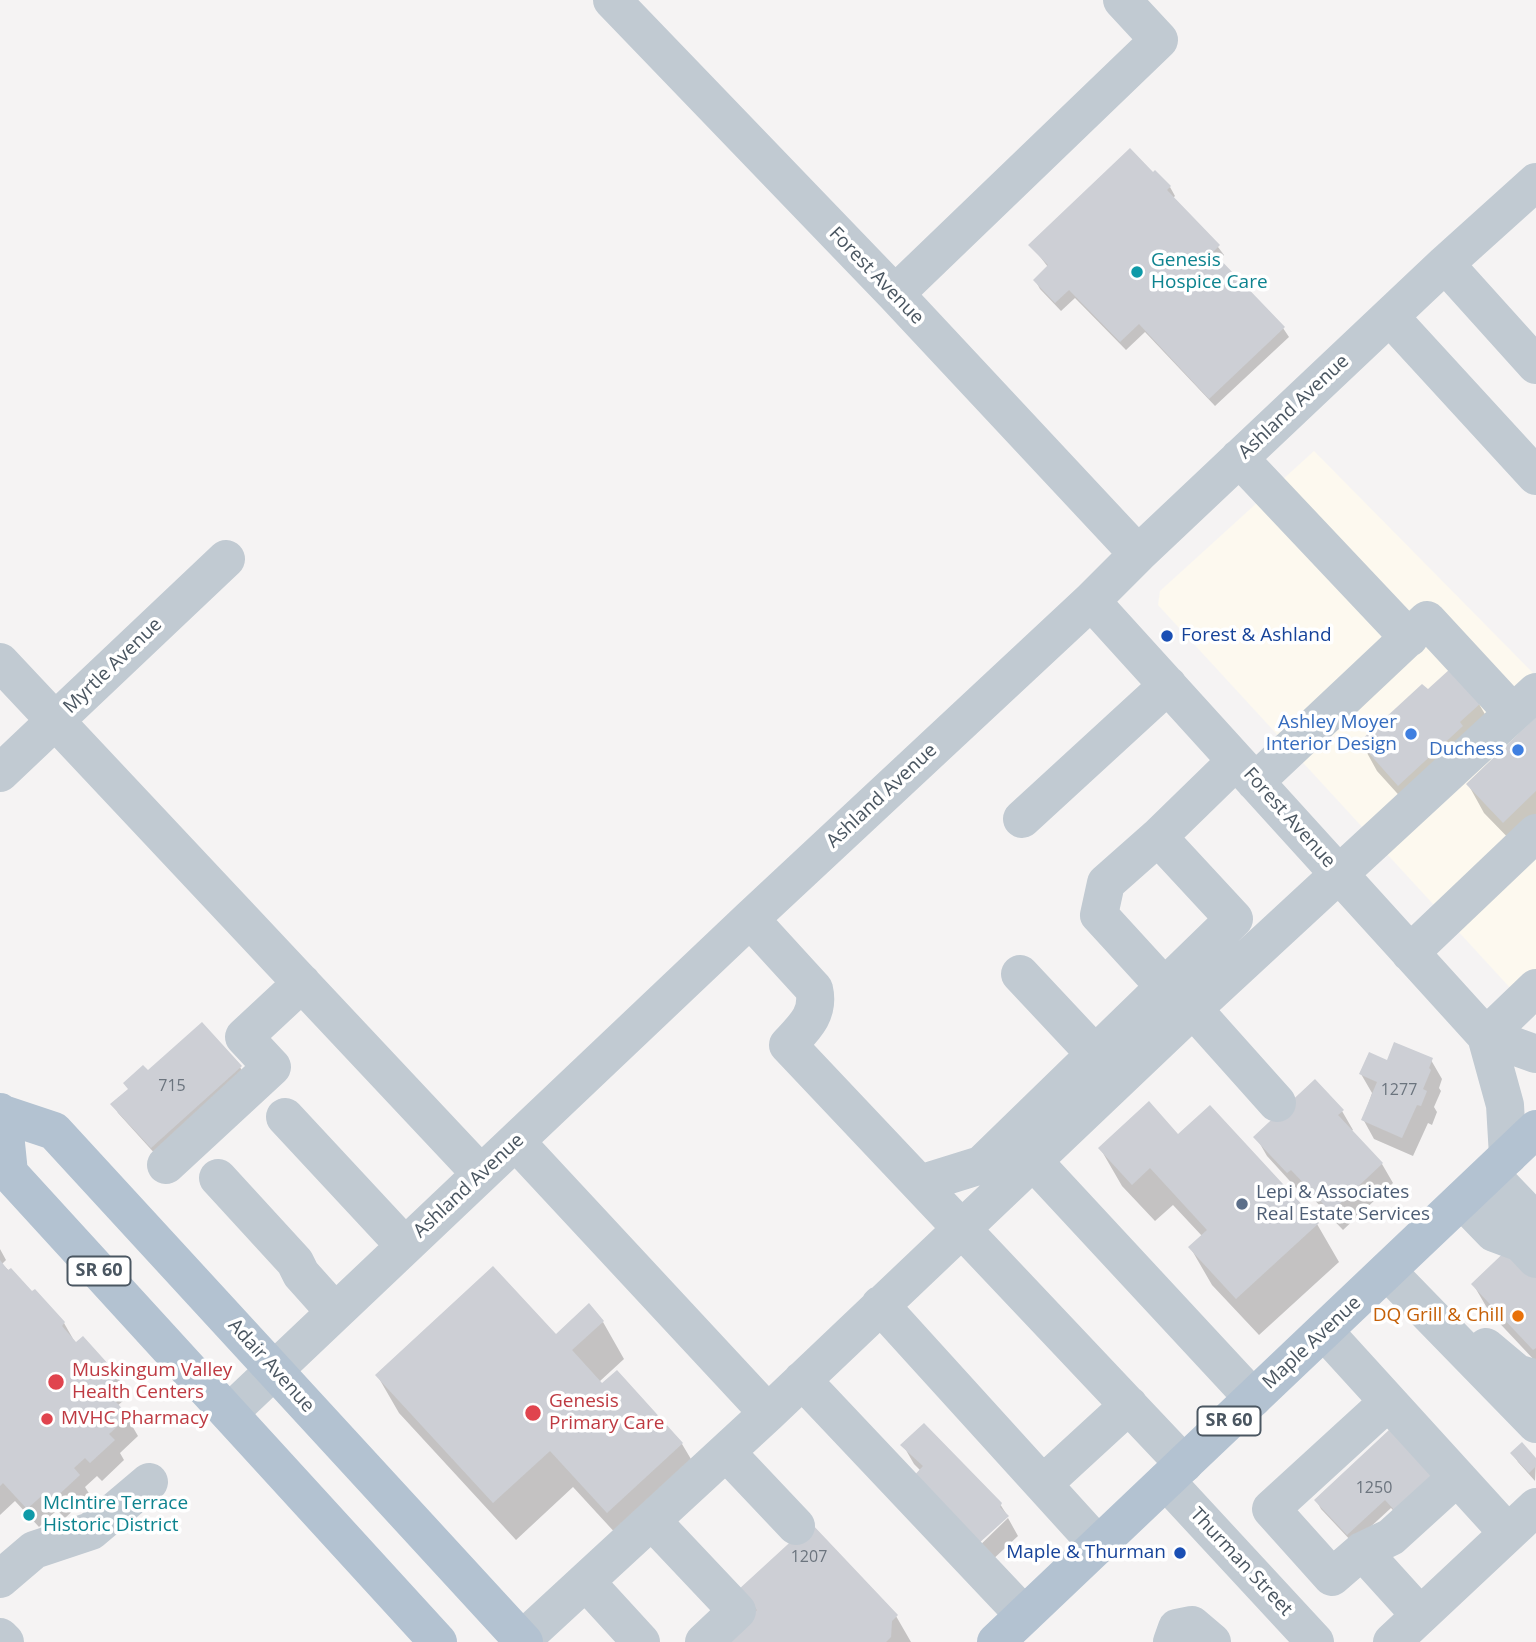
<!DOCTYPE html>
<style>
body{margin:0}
canvas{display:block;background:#f5f3f3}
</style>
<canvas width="1536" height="1642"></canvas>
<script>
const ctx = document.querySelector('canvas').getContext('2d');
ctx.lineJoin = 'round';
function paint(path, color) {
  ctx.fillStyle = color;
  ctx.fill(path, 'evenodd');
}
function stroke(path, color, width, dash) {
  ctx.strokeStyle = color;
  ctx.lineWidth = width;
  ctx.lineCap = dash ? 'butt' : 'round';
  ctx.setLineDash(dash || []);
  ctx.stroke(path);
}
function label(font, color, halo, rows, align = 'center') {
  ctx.font = font + ' "Open Sans",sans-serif';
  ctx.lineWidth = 7;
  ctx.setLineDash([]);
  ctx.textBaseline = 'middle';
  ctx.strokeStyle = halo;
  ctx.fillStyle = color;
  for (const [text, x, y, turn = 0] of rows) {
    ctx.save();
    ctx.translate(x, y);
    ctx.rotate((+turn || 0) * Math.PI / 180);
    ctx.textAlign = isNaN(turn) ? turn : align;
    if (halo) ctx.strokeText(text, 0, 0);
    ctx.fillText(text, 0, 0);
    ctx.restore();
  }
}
paint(new Path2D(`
 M1314,451L1536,676V1016L1158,605L1160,591Z`), '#fdf9ef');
paint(new Path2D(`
 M1170,187L1175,196L1173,198L1218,247L1224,255L1219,260L1283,328L1289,337L1215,406L1145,332L1126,350L1075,298L1061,311L1040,289L1035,280L1048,267L1031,245Z
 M1428,691L1479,704L1496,733L1415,813L1377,771L1361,742Z
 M1536,719V835L1520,850L1484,813L1468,784Z
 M1431,1060L1442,1079L1439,1088L1441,1091L1434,1107L1437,1112L1432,1125L1428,1123L1413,1156L1374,1139L1363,1119L1372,1093L1361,1074L1387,1062Z
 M240,1067L245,1076L157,1156L118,1113L113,1104L148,1073Z
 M1342,1111L1353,1130L1351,1131L1382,1164L1393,1183L1343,1230L1303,1188L1299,1191L1267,1156L1256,1137Z
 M1100,1148L1317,1224L1339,1262L1259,1335L1212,1285L1190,1247L1202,1236L1173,1205L1155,1221L1122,1186Z
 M0,1249L6,1260L2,1264L64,1323L76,1344L118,1377L129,1396L117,1406L127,1417L138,1436L120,1453L124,1460L102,1481L97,1476L85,1487L90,1495L65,1518L57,1510L39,1527L15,1501L0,1515Z
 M1536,1270V1362L1490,1313L1473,1284Z
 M603,1322L624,1359L599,1382L682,1444L704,1481L630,1549L573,1487L516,1540L399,1413L377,1375L556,1336Z
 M1390,1431L1402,1520L1391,1508L1353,1543L1321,1509L1316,1500Z
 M903,1445L1000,1504L1007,1515L921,1471L914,1464Z
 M1512,1453L1536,1461L1535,1481L1518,1462Z
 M1008,1518L1018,1536L989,1563L973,1552Z
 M741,1591L896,1616L911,1642H725Z`), '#0003');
paint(new Path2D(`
 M1130,148L1153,172L1155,170L1171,186L1167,190L1220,245L1213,252L1285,327L1209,399L1139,324L1120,342L1069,290L1055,303L1033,280L1048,265L1028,245Z
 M1450,669L1481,703L1460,722L1463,726L1398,786L1359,742L1422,684L1428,689Z
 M1536,717V791L1503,823L1466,784Z
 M202,1022L242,1066L151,1148L110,1104L128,1089L123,1083L143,1065L148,1070Z
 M1394,1042L1433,1058L1429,1068L1431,1070L1423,1089L1427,1091L1421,1106L1417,1105L1402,1138L1361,1120L1377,1082L1359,1074L1369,1052L1387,1060Z
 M1315,1079L1344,1110L1338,1115L1383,1163L1331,1212L1291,1170L1287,1173L1253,1137Z
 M1149,1101L1178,1134L1210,1105L1319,1223L1236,1299L1188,1247L1207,1230L1150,1168L1132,1185L1098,1148Z
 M1514,1243L1536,1267V1348L1533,1350L1471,1284Z
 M0,1260L8,1270L11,1268L32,1291L35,1289L65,1322L62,1326L76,1342L83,1336L119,1376L104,1389L129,1416L109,1434L115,1440L90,1463L85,1458L74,1468L80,1475L53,1500L46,1492L27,1509L3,1483L0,1486Z
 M493,1266L556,1334L589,1303L604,1321L572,1350L602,1383L617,1370L683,1443L607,1513L550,1451L493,1503L375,1375Z
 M924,1423L1002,1503L1000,1507L1009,1516L977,1545L910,1480L923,1466L900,1445Z
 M1390,1429L1434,1476L1396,1512L1385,1500L1347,1535L1314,1500Z
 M1522,1442L1536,1458V1466L1529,1473L1510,1453Z
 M811,1523L898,1615L892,1621L891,1637L886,1642H723L757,1610L738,1590Z`), '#cdcfd5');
stroke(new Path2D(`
 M612,0L895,294L1138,554
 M1445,264L1536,365
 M895,294L1159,40L1122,0
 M1390,317L1536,476
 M1239,458L1409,638
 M1091,601L1486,1036L1505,1105L1508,1156
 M0,662L481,1174
 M0,773L226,559
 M1255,782L1427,620L1513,713
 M1022,819L1168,685
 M1158,837L1106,883L1099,915L1164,986
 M750,919L814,989C820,1014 804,1028 788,1045L1184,1464
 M1410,953L1536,833
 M1020,974L1095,1054
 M1193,1009L1277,1103
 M1486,1036L1536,988
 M1486,1036L1536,1054
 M285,1117L405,1246
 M516,1142L768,1413
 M1033,1161L1253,1398
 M166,1165L272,1067L244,1037L302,983
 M1490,1174L1536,1222
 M218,1178L295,1262L301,1274L335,1312
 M920,1184L981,1165L1234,919L1158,837L1236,761
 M1462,1200L1494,1233L1521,1243L1536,1259
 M1387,1271L1536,1424
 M880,1305L1098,1545
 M1324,1331L1508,1533
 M1486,1347L1517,1373L1536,1379
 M802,1380L1024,1615
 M1388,1402L1271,1509L1332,1577L1362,1551L1391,1537L1457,1477
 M229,1413L750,919L1091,601L1138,554L1445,264L1536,182
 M726,1452L796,1526
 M1166,1481L1315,1642
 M1043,1484L1129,1405
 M652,1521L737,1611L704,1642
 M1362,1551L1420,1615
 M0,1579L34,1550L91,1531L149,1482
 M586,1582L641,1642
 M0,1637L5,1642
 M522,1640L768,1413L1193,1009L1536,692
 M1172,1642L1177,1628L1192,1625L1212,1642
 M1392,1642L1536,1507`), '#c1cad2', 38);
stroke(new Path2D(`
 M0,1112L3,1114L54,1131L524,1642
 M3,1114L9,1173L438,1642
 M996,1642L1536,1129`), '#b3c2d1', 38);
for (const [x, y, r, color] of [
 [1137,272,7,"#0f9aa8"],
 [1167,636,7,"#1a4fb4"],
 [1411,734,7,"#3f7fe0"],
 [1518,750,7,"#3f7fe0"],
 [1242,1204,7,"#5c6f8a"],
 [1518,1316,7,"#e8710a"],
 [56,1382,9,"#e0444e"],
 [533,1413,9,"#e0444e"],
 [47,1419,7,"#e0444e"],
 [29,1515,7,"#0f9aa8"],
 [1180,1553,7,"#1a4fb4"]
]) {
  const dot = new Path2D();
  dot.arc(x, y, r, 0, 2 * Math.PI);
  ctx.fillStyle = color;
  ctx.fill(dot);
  stroke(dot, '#fff', 2.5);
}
label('16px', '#6b747e', null, [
 ["715",172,1086],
 ["1277",1399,1090],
 ["1250",1374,1488],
 ["1207",809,1557]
]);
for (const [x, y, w] of [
 [99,1271,63],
 [1229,1421,63]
]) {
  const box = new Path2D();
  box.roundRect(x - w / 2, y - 14.5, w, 29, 5);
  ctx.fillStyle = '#fff';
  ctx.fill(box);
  stroke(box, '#4a5661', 2);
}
label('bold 18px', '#4a5661', null, [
 ["SR 60",99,1271],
 ["SR 60",1229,1421]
]);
label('19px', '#0d838f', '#fff', [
 ["Genesis",1151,261],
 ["Hospice Care",1151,283],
 ["McIntire Terrace",43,1504],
 ["Historic District",43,1526]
], 'left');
label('19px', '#4a5661', '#fff', [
 ["Forest Avenue",876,276,46],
 ["Ashland Avenue",1294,407,-43],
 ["Myrtle Avenue",113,666,-44],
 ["Ashland Avenue",882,796,-43],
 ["Forest Avenue",1289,818,48],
 ["Ashland Avenue",469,1186,-43],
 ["Maple Avenue",1312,1343,-43],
 ["Adair Avenue",271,1366,48],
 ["Thurman Street",1241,1562,47]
]);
label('19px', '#164399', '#fff', [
 ["Forest & Ashland",1181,636],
 ["Maple & Thurman",1166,1553,"right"]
], 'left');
label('19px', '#366cbe', '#fff', [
 ["Ashley Moyer",1397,723],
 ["Interior Design",1397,745],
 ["Duchess",1504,750]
], 'right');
label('19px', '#4e5e75', '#fff', [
 ["Lepi & Associates",1256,1193],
 ["Real Estate Services",1256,1215]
], 'left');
label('19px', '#c56008', '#fff', [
 ["DQ Grill & Chill",1504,1316]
], 'right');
label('19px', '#be3a42', '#fff', [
 ["Muskingum Valley",72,1371],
 ["Health Centers",72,1393],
 ["Genesis",549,1402],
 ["Primary Care",549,1424],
 ["MVHC Pharmacy",61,1419]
], 'left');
</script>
